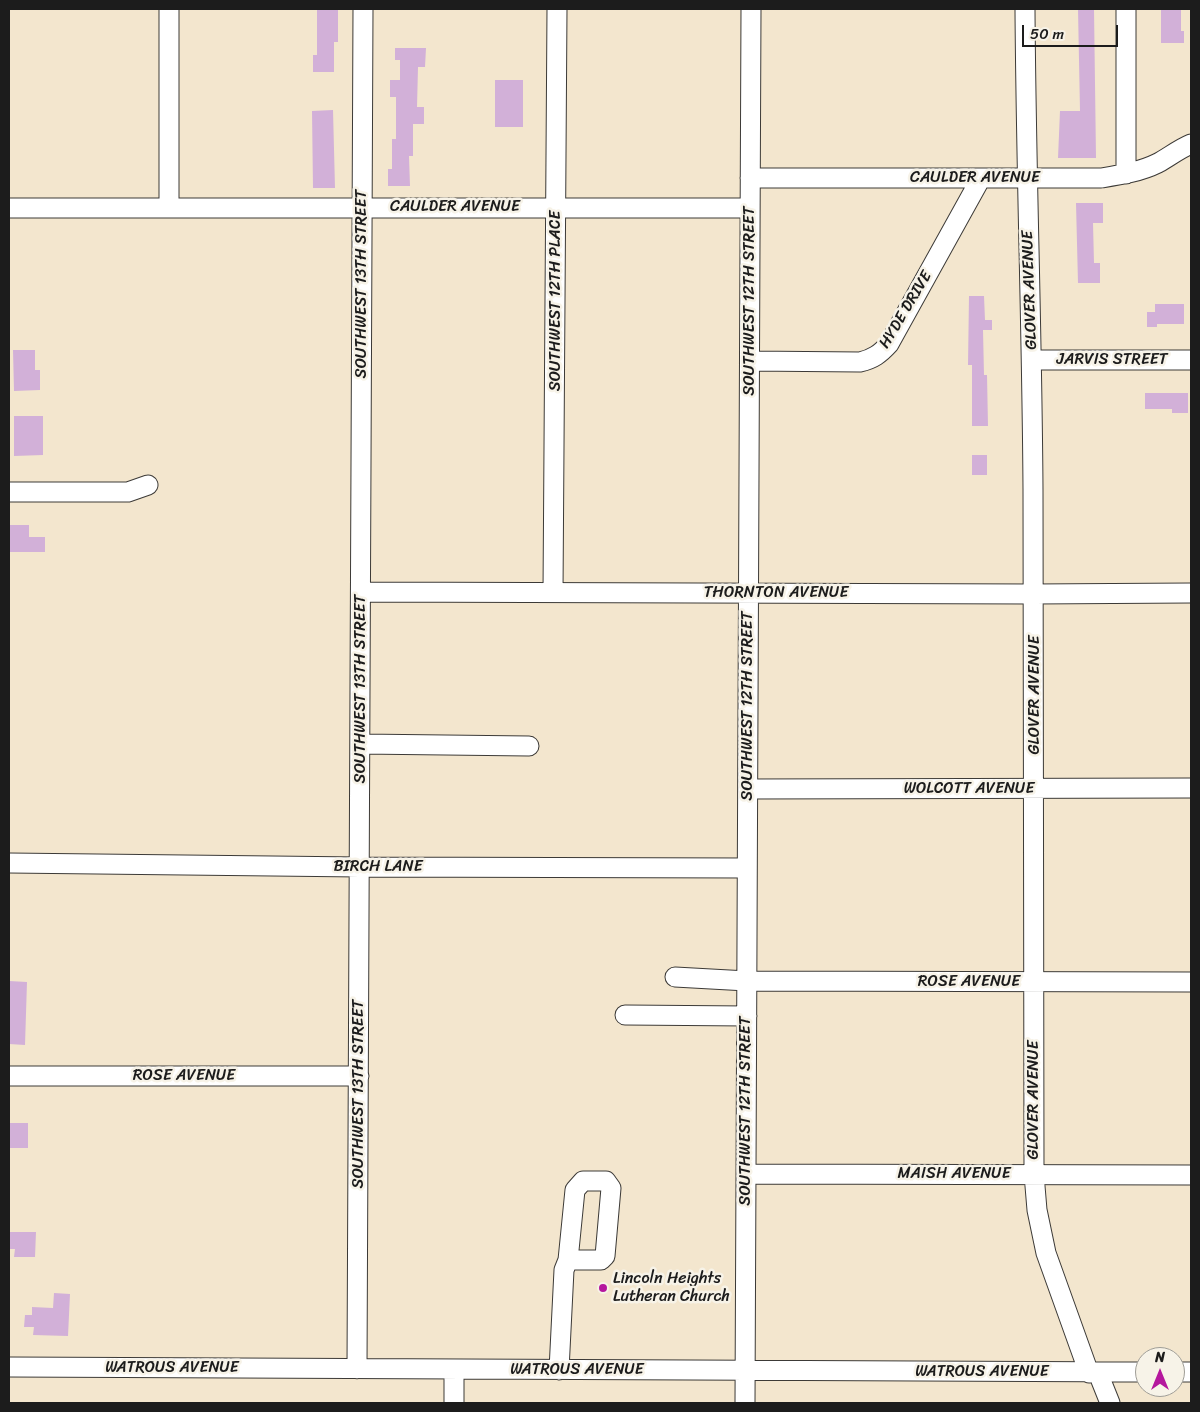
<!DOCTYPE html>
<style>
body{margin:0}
#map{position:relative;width:1200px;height:1412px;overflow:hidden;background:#f3e6ce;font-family:Sriracha,sans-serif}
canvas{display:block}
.frame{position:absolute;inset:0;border:10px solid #1c1c1c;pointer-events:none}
.north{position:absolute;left:1135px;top:1347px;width:50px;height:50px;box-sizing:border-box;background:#f7f3e8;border:1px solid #9f9d96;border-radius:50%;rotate:0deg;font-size:14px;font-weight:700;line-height:20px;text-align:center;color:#1c1c1c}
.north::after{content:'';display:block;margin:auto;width:18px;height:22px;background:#b5179e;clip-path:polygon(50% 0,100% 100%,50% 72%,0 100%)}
.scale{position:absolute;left:1022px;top:25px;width:96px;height:22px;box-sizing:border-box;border:2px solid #1c1c1c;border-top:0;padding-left:6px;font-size:15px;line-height:18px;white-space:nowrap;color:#1c1c1c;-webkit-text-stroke:4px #f7f3e8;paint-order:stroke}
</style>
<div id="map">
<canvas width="1200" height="1412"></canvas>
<div class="frame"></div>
<div class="north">N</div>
<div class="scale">50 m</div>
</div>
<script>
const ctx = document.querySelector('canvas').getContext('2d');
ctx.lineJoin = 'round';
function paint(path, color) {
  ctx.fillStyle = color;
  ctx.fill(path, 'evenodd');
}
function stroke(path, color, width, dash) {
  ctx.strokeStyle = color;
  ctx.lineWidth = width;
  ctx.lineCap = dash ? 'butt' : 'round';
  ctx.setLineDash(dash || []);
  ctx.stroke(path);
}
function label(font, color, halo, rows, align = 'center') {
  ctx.font = font + ' Sriracha,sans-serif';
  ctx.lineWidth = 5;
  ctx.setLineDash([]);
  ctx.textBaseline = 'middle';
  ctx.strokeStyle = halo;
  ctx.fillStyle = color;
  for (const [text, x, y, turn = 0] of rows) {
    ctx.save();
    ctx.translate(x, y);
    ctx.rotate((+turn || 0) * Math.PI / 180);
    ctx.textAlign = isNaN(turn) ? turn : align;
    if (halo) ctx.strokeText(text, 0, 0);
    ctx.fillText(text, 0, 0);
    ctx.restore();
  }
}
paint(new Path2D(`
 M317,9H338V42H334V72H313V55H317Z
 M1078,9H1094L1096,158H1058L1060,111H1080Z
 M1161,9H1181V31H1184V43H1161Z
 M395,48H426L425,67H418L417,107H424V124H413V156H409L410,186H388V169H392V139H396V97H390V80H400V60H395Z
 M495,80H523V127H495Z
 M333,110L335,188H313L312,111Z
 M1076,203H1103V223H1093L1094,263H1100V283H1078Z
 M969,296H984L985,320H992V330H983L984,375H987L988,426H972V365H968Z
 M1155,304H1184V324H1157V327H1147V312H1155Z
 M13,350H35V370H40V390L14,391Z
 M1145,393H1188V413H1172V409H1145Z
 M14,416H43V455L14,456Z
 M972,455H987V475H972Z
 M9,525H29V537H45V552H9Z
 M9,981L27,982L25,1045L9,1044Z
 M9,1123H28V1148H9Z
 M9,1232H36L35,1257H14L15,1249H9Z
 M54,1293L70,1294L68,1336L33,1335L34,1327H24L25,1315H32V1307L53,1308Z`), '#d2b0d8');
const minor = new Path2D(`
 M1025,9C1026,169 1032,329 1033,489C1035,717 1032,946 1034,1174L1037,1210L1046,1253L1089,1373
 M1126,9V174
 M750,178H1101C1120,175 1140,172 1158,163C1169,157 1179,149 1191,144
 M169,207V9
 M9,208H750
 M1032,360H1191
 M750,361L860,362C873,359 880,354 889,344L981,178
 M9,492H128L148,485
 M361,592L1034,594L1191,593
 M553,592L557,9
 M361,744L529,746
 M748,789L1191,788
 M9,863L360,867L747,868
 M675,977L747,981L1191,982
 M625,1015L747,1016
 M9,1076H359
 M746,1174L1191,1175
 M9,1367L1145,1372
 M357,1369L363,9
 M559,1370L564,1270L568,1260L575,1190L583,1181H606L611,1188L605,1256L601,1260H568
 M1175,1372H1191
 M1098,1373L1110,1403
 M454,1403V1370
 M745,1403L751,9`);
stroke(minor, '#3c3a37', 21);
stroke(minor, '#fff', 19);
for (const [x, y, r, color] of [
 [603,1288,5,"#b5179e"]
]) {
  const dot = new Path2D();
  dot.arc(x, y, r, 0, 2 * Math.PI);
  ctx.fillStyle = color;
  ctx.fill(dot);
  stroke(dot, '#f7f3e8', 2);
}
label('16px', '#1c1c1c', '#f7f3e8', [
 ["CAULDER AVENUE",975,178],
 ["CAULDER AVENUE",455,207],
 ["SOUTHWEST 13TH STREET",362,284,-90],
 ["GLOVER AVENUE",1030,290,-92],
 ["SOUTHWEST 12TH PLACE",556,301,-90],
 ["SOUTHWEST 12TH STREET",750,301,-90],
 ["HYDE DRIVE",906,310,-59],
 ["JARVIS STREET",1112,360],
 ["THORNTON AVENUE",776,593],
 ["SOUTHWEST 13TH STREET",361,689,-90],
 ["GLOVER AVENUE",1035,695,-90],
 ["SOUTHWEST 12TH STREET",748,706,-90],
 ["WOLCOTT AVENUE",969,789],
 ["BIRCH LANE",378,867],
 ["ROSE AVENUE",969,982],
 ["ROSE AVENUE",184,1076],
 ["SOUTHWEST 13TH STREET",359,1094,-90],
 ["GLOVER AVENUE",1034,1100,-90],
 ["SOUTHWEST 12TH STREET",746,1111,-90],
 ["MAISH AVENUE",954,1174],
 ["WATROUS AVENUE",172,1368],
 ["WATROUS AVENUE",577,1370],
 ["WATROUS AVENUE",982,1372]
]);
label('16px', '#1c1c1c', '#f7f3e8', [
 ["Lincoln Heights",613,1279],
 ["Lutheran Church",613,1297]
], 'left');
</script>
